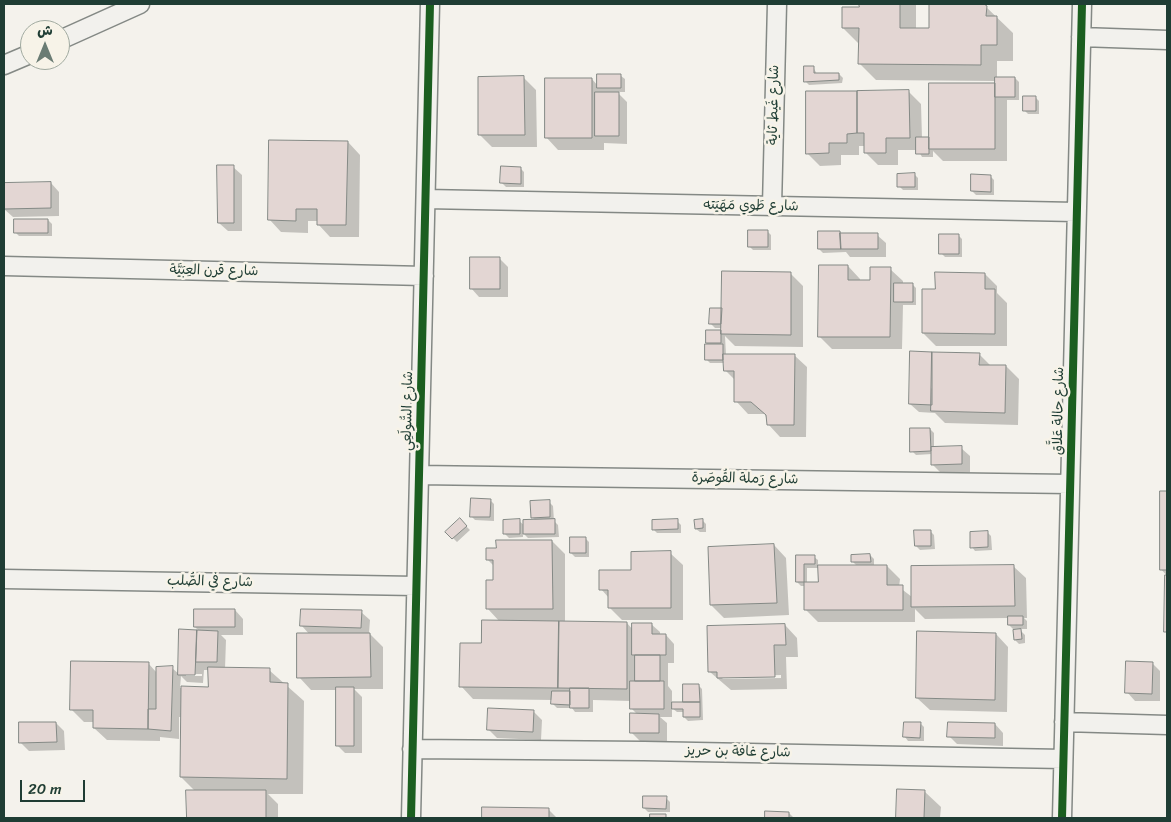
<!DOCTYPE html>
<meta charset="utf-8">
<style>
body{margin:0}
#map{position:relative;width:1171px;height:822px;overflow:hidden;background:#f4f2ec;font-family:Sriracha,"Playpen Sans Arabic",sans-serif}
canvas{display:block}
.frame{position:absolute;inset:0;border:5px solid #1f3d34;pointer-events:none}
.north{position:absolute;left:20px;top:20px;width:50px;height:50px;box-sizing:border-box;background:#f7f3e8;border:1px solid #a1aaa0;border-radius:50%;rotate:0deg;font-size:14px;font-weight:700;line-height:20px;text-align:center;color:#1f3d34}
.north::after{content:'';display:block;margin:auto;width:18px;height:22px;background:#6a7c74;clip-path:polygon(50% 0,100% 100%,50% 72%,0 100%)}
.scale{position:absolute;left:20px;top:780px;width:65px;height:22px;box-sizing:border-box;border:2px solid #1f3d34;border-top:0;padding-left:6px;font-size:15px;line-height:18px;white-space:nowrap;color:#1f3d34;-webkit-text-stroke:4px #f7f3e8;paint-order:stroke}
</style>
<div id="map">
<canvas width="1171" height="822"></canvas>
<div class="frame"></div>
<div class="north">ش</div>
<div class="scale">20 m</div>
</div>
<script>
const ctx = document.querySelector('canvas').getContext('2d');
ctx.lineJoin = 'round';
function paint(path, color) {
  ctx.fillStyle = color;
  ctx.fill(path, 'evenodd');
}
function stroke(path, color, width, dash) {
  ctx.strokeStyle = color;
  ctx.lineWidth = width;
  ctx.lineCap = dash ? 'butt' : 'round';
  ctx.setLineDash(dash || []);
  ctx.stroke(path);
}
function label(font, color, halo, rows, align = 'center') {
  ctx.font = font + ' Sriracha,"Playpen Sans Arabic",sans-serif';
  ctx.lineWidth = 5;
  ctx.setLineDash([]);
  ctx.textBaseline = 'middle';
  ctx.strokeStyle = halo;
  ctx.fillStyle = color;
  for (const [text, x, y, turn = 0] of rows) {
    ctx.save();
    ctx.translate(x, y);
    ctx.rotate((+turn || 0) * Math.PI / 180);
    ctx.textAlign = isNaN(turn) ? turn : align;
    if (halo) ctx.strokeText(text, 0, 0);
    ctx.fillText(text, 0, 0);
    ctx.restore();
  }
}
paint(new Path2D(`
 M860,4H916V30H930V4H983L1013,33V61H997V78H1015L1019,82V100H1007V161H943L933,151V157H922L918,150H898V165H878L866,153V146H859V155H841V165L820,166L807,153L909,92L921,104L922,138H930L996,84V81L876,80L860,64V45L843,28L860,9Z
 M813,67L817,74H839L843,78L842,83L809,85L805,81Z
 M621,76L625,79V92H617L627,102V144L604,143V150H558L546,137L592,79L598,86Z
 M524,78L536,90L537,147H492L479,134Z
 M1035,97L1039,101V114H1028L1024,110Z
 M348,142L360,155L359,237H330L318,224V221H308V233L281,232L269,219Z
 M233,167L242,175V231H228L219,223Z
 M520,168L524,172V187H506L502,183Z
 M914,174L918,178V190H903L899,186Z
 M990,176L994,180V195H976L972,191Z
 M51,183L59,192V216L13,217L4,209Z
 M48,220L52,224V236H19L16,233Z
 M767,231L771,235V250H753L749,246Z
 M840,232L843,235H877L886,243V257H850L846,252L823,253L819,249Z
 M958,235L962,239V257H945L941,253Z
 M500,259L508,267V297H479L471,288Z
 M848,266L860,279V282H872L890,269L903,281V284H912L916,288V305H903L902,349H832L819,336Z
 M790,273L803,286V347L735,346L725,336L726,355H794L807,367L806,437H780L768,424L765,414H748L736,401V381L725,370V363H710L706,359L707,331L723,333V328H715L711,324L723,309Z
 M985,274L997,286V293L1007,303V346H936L923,333L936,291Z
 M979,354L991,366H1006L1019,379L1018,425L945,423L935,413L919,412L910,404Z
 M930,429L934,433V449L961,448L970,456V472L941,473L932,464V454L916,455L912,451Z
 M1161,492H1167V576L1161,569Z
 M490,500L494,504V521L475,520L471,516Z
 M549,502L553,506L554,521L558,525L559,537L528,538L523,533V537L509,538L505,534L519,521L524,525L536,521L532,517Z
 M460,520L470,530L457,542L447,532Z
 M702,520L706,524V532H700L696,529Z
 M677,521L681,525V533H657L653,529Z
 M930,531L934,535L935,549L920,550L916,546Z
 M987,532L991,536L992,550L975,551L972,547Z
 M585,538L589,542V557H575L571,553Z
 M552,541L565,554V622L627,623L633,630L651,624L660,632V635H666L674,644V663H668V686L672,691V703H684L698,685L702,689L703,720L688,721L684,717V712H677L672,708V717H660L667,723V741H640L631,732L638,715L631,708V701L593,700V712H575L572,708H557L553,704V700L473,699L461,686L483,644L500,622L488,609L494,581V566L488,560Z
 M774,545L786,558L789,615L724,618L711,605Z
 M670,553L683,565V620H622L609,607V598L601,589Z
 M870,555L874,559V566H887L900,579L899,587L912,597L1013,566L1026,578L1027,618H1024L1027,621V629H1013L1009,625V618L925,619L915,609V622H818L805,609V586H801L797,582V557H814L818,560V566H857L853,562ZM807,568H819V584H807Z
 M1166,577H1167V633L1165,631Z
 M235,610L243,619V635H221L226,640L225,669L269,670L304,701L303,794H268L278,804V818H188V791H195L181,777L182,717H179V739L160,737V741L107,740L94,728V722H84L72,710L148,663L157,673L172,668L179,674L180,631H199L195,627ZM204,670H209V688H180L181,676L187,682L203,683ZM186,674H202V676H186Z
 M361,612L370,620L369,633L383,647V689H354L362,697V753H345L337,745V690H311L299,677L310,635L302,626Z
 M785,625L797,638L798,657H786L787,689L731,690L710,672ZM781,675V678L723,679L721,677Z
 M1019,629L1025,635V643L1019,644L1015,640Z
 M996,634L1008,647L1007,712L930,710L917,698Z
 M1152,663L1160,671V701H1135L1127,692Z
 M533,711L542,720L541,740L497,738L489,730Z
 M56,723L64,731L65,750L29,751L20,742Z
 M920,723L924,727V741H908L905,737Z
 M995,724L1003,733V746L957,744L949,736Z
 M898,791H924L941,807L940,818H898Z
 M666,798L670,802V812H648L644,808Z
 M483,808L549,810L557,818H483Z
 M766,813H789L794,818H766Z`), '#0003');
const building = new Path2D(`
 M859,4H900V28H929V4H984L987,6L986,16H997V45H981V65L858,64L859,28H842V7H859Z
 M804,66H814V73H839V80L804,82Z
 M597,74H621V88H597Z
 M524,76L525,135H478V77Z
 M995,77H1015V97H995Z
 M545,78H592V138H545Z
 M929,83H995V149H929Z
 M909,90L910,138H886V153H864V133H857V91Z
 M806,91H857V133L847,134V143H829V153L806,154Z
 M595,92H619V136H595Z
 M1023,96H1036V111H1023Z
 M916,137H929V154H916Z
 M269,140L348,141L346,225H317V209H296V221L268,220Z
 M217,165H234V223H218Z
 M501,166L521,167V184L500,183Z
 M915,173V187H897V174Z
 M971,174L991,175V192L971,191Z
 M51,182V208L4,209V183Z
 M14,219H48V233H14Z
 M748,230H768V247H748Z
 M818,231H840L841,249H818Z
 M840,233H878V249H841Z
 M939,234H959V254H939Z
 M470,257H500V289H470Z
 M819,265H848V280H870V267H891L890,337H818Z
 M722,271L791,272V335L721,334Z
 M935,272L985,273V289H995V334L922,333V289H935Z
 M894,283H913V302H894Z
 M710,308H722L721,324H709Z
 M706,330H721V343H706Z
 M705,344H723V360H705Z
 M910,351L932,352V405L909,404Z
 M932,352L980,353L979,365H1006L1005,413L931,411Z
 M723,354H795L794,425H767L766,415L751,402H734V371H724Z
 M910,428H930L931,451L910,452Z
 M962,446V464L931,465V447Z
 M1160,491H1167V570H1160Z
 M471,498L491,499L490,517H470Z
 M550,500V517L531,518L530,501Z
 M460,518L467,526L452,539L445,532Z
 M520,519V534H503V520Z
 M555,519V534H523V520Z
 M678,519V529L652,530V520Z
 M703,519V528L695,529L694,520Z
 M914,530H931V546H915Z
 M988,531V547L970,548V532Z
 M570,537H586V553H570Z
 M496,540H552L553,609H486V580H493V560H486V548H496Z
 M774,544L777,603L710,605L708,547Z
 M671,551V608H608V590H599V570H631V552Z
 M870,554L871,562H851V555Z
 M796,555H815V564H804V582H796Z
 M818,565H887V585H903V610H804V582H818Z
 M1014,565L1015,606L911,607V566Z
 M1165,575H1167V632H1164Z
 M194,609H235V627H194Z
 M301,609L362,610L361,628L300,626Z
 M1008,616H1023V625H1008Z
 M482,620L559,621L558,688L459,687L460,643H481Z
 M559,621L627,622V689L558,688Z
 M632,623H652V634H666V655H632Z
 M785,624L786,645H774L775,677L717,678V672H708L707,626Z
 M179,629L197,630L195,675H178Z
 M1021,629L1022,639L1014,640L1013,630Z
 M197,630L218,631L217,662H196Z
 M917,631L996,633L995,700L916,698Z
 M297,633H370L371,677L297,678Z
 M635,655H660V681H635Z
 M71,661L149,662L148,729L93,728V710H70Z
 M1126,661L1153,662L1152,694L1125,693Z
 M173,666L171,731L148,729V709H156V667Z
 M208,667L270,668V682L288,683L287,779L180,777L181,686L208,687Z
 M630,681H664V709H630Z
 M683,684H699L700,702H683Z
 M336,687H354V746H336Z
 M570,688H589V708H570Z
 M552,691H570V705L551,704Z
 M672,702H700V717H683V709H672Z
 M488,708L534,710L533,732L487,730Z
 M630,713L659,714V733H630Z
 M19,722H56L57,742L19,743Z
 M904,722H921L920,738L903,737Z
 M948,722L995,723V738L947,737Z
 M897,789L925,790L924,818H896Z
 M186,790H266V818H187Z
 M643,796H667L666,809L643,808Z
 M482,807L549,808V818H482Z
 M765,811L789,812V818H765Z
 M650,814H666V818H650Z`);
paint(building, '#e3d6d3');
stroke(building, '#848985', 1);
const minor = new Path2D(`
 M1081,37L1167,40
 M60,40L140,4
 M4,65L30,54
 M426,199L1076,212
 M772,206L777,4
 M4,266L424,276
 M419,475L1070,484
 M4,579L416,586
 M1064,722L1167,725
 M412,749L644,751L1063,759
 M411,818L430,4
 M1062,818L1082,4`);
stroke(minor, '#848985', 21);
stroke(minor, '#f2f1ed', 18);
stroke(new Path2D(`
 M411,818L430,4
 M1062,818L1082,4`), '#1b5e20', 8);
label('14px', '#1f3d34', '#f7f3e8', [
 ["شارع غَيط ثاية",774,105,-89],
 ["شارع طَوي مَهَيَته",751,206,1],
 ["شارع قرن العِبَيَّة",214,271,1],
 ["شارع السُّولَعِي",408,411,-89],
 ["شارع حالة عَلاَّق",1059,411,-89],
 ["شارع رَملة القُوصَرة",745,479,1],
 ["شارع في الصُّلب",210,582,1],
 ["شارع غافة بن حريز",738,752,1]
]);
</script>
